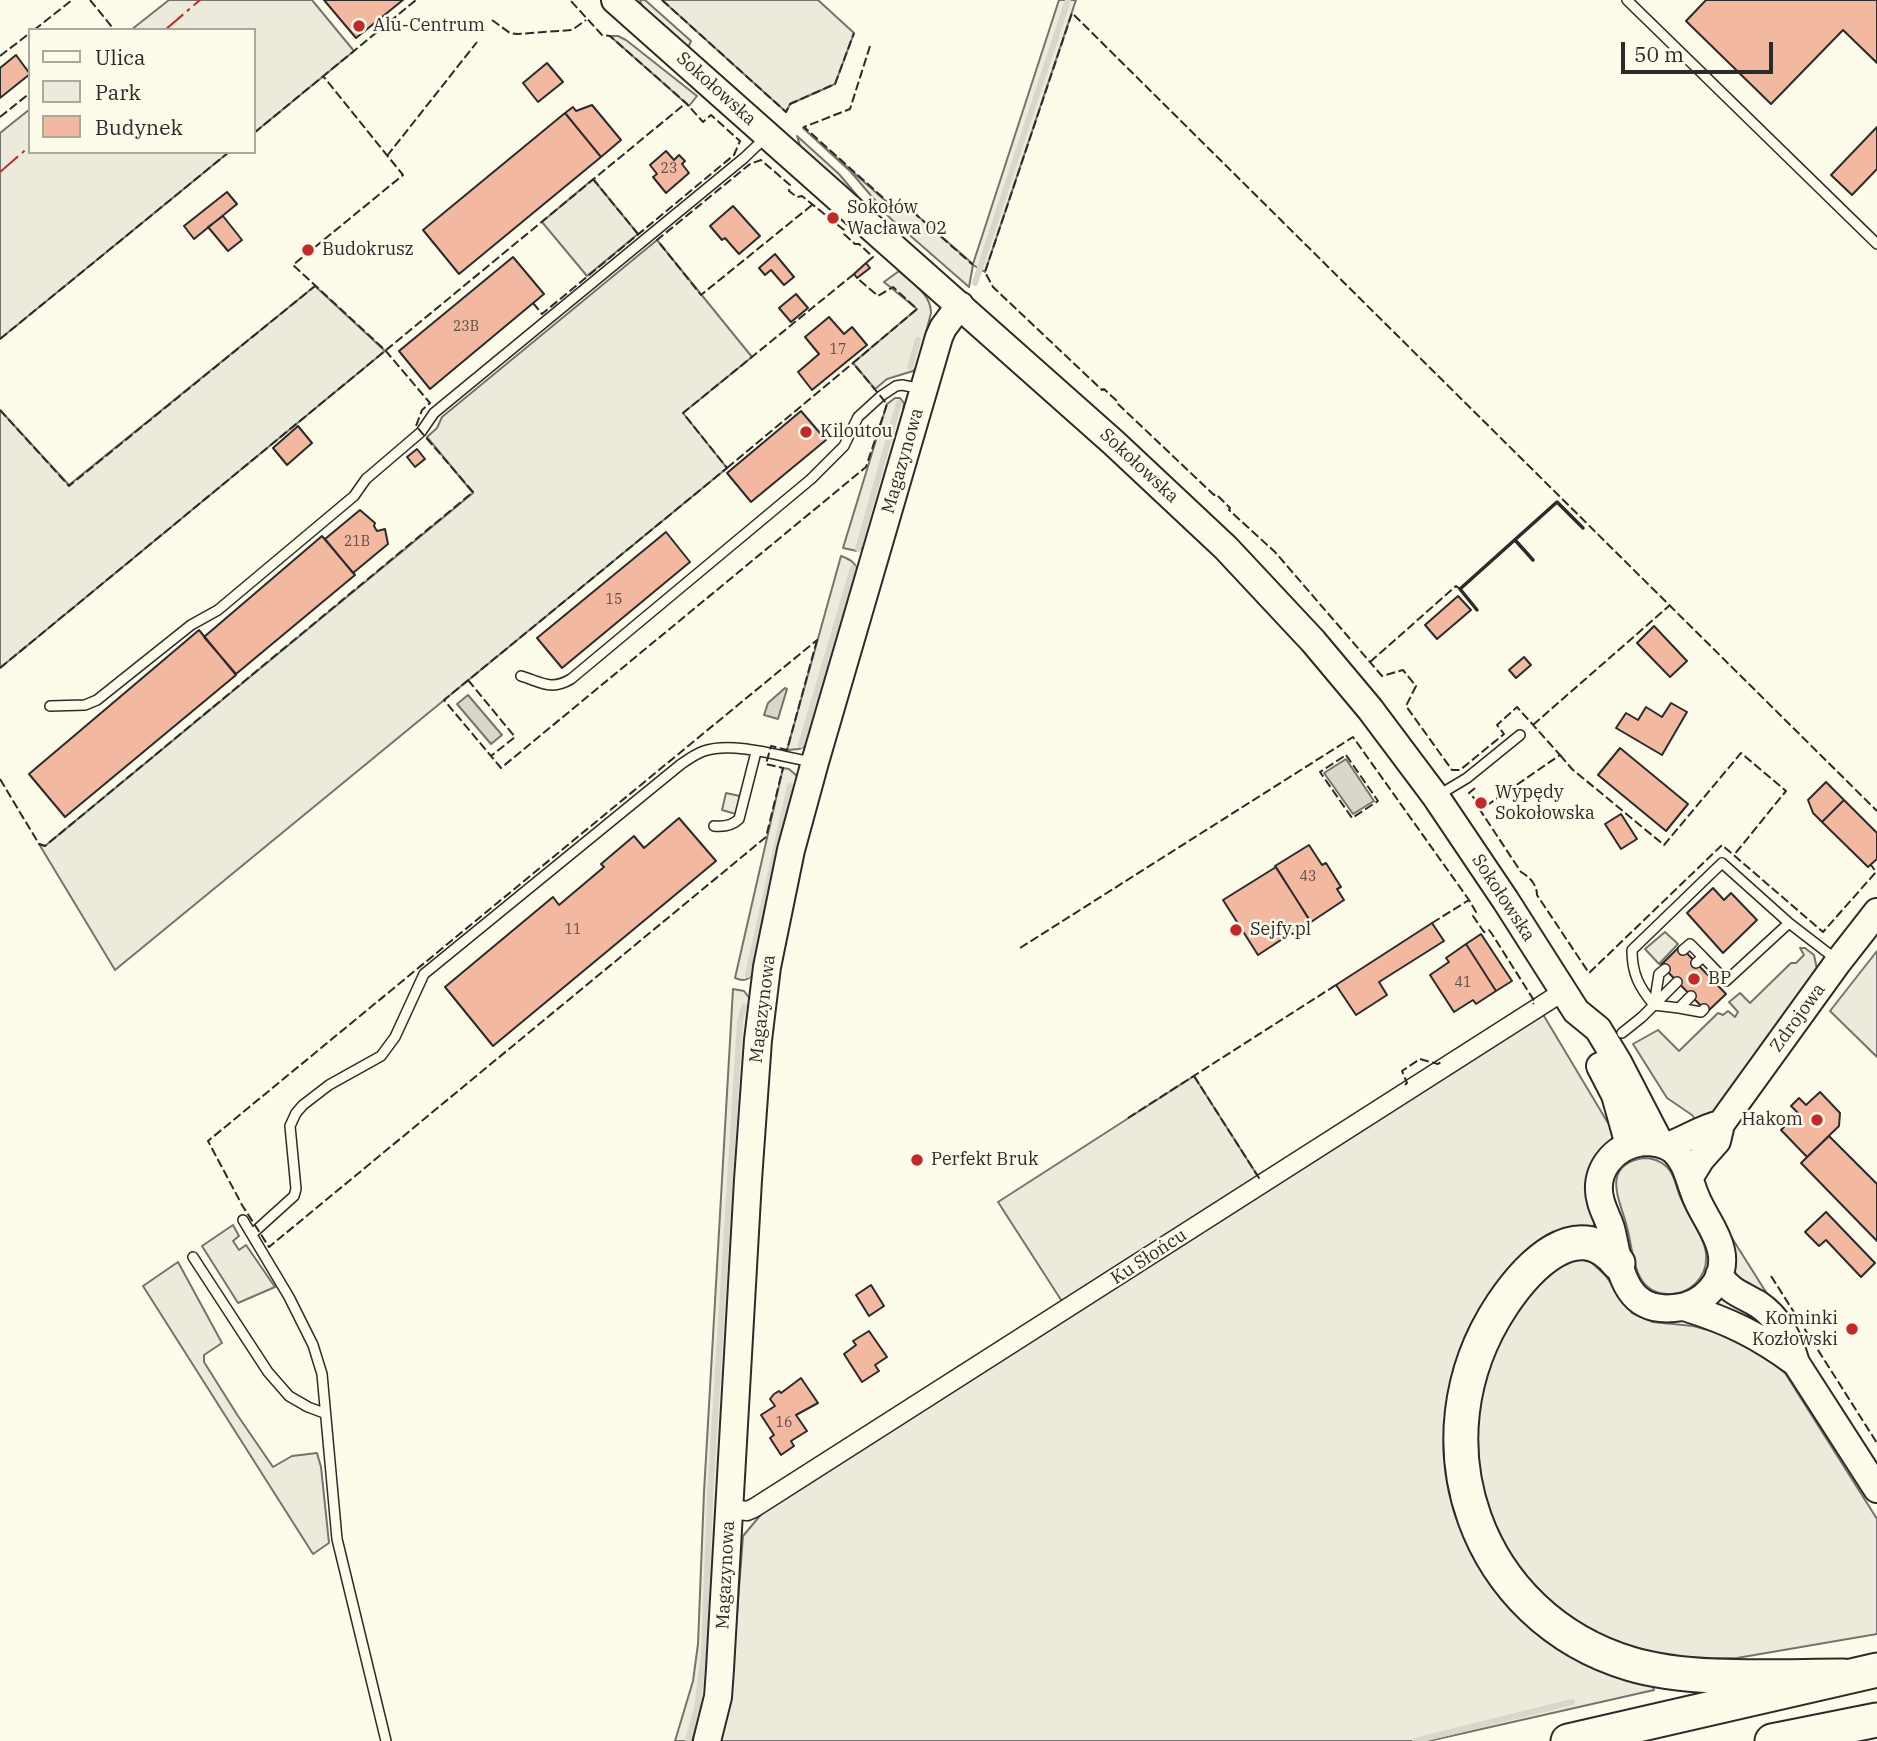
<!DOCTYPE html>
<meta charset="utf-8">
<style>
body{margin:0}
#map{position:relative;width:1877px;height:1741px;overflow:hidden;background:#fdfbea;font-family:"IBM Plex Serif",serif}
canvas{display:block}
.legend{position:absolute;left:28px;top:28px;width:228px;height:126px;box-sizing:border-box;background:#fdfbea;border:2px solid #a9a89e;margin:0;padding:9px 12px;list-style:none;font-size:21px;color:#2b2b2b}
.legend li{display:flex;align-items:center;gap:14px;height:35px}
.legend b{width:35px;border:2px solid #a9a89e}
.scale{position:absolute;left:1621px;top:42px;width:152px;height:32px;box-sizing:border-box;border:4px solid #2b2b2b;border-top:0;padding-left:9px;font-size:21px;line-height:24px;white-space:nowrap;color:#2b2b2b;-webkit-text-stroke:5px #fdfbea;paint-order:stroke}
</style>
<div id="map">
<canvas width="1877" height="1741"></canvas>
<ul class="legend">
<li><b style="height:9px;background:#fdfbea"></b>Ulica</li>
<li><b style="height:19px;background:#ecebdb"></b>Park</li>
<li><b style="height:19px;background:#f2b8a0"></b>Budynek</li>
</ul>
<div class="scale">50 m</div>
</div>
<script>
const ctx = document.querySelector('canvas').getContext('2d');
ctx.lineJoin = 'round';
function paint(path, color) {
  ctx.fillStyle = color;
  ctx.fill(path, 'evenodd');
}
function stroke(path, color, width, dash) {
  ctx.strokeStyle = color;
  ctx.lineWidth = width;
  ctx.lineCap = dash ? 'butt' : 'round';
  ctx.setLineDash(dash || []);
  ctx.stroke(path);
}
function label(font, color, halo, rows, align = 'center') {
  ctx.font = font + ' "IBM Plex Serif",serif';
  ctx.lineWidth = 5;
  ctx.setLineDash([]);
  ctx.textBaseline = 'middle';
  ctx.strokeStyle = halo;
  ctx.fillStyle = color;
  for (const [text, x, y, turn = 0] of rows) {
    ctx.save();
    ctx.translate(x, y);
    ctx.rotate((+turn || 0) * Math.PI / 180);
    ctx.textAlign = isNaN(turn) ? turn : align;
    if (halo) ctx.strokeText(text, 0, 0);
    ctx.fillText(text, 0, 0);
    ctx.restore();
  }
}
const green = new Path2D(`
 M169,0H312L354,51L254,133V30H131Z
 M640,0H645L691,41L688,48L642,7Z
 M662,0H818L854,33L835,84L790,104L786,112Z
 M1059,0H1076L985,272L973,265L969,287L890,218L851,172L803,128L897,211L904,204L973,264Z
 M610,36H618L626,40L697,96L689,106Z
 M30,109V152H229L0,339V133Z
 M797,136L839,174L875,217L801,149Z
 M593,179L638,234L587,276L542,222Z
 M657,240L752,357L683,413L727,468L115,970L39,844L45,846L473,493L427,437L437,428L442,417Z
 M899,271C912,283 931,294 931,313L917,367L913,371L887,379L875,389L853,363L917,309L884,282Z
 M315,286L385,351L0,668V410L69,485Z
 M895,398H900L904,403L903,412L864,547L857,551L843,548L887,404Z
 M841,556C849,559 856,562 857,571L807,745L799,749L787,750Z
 M783,768L789,769L797,776L796,784L773,869L753,975C746,981 743,981 735,978Z
 M726,793L740,796L736,814L722,810Z
 M1665,932L1678,944L1659,964L1645,949Z
 M1800,948H1805L1814,955L1817,969L1717,1110L1699,1124L1692,1115L1667,1098L1633,1044L1658,1030L1679,1051L1718,1013L1723,1015L1728,1011L1735,1017L1738,1012L1729,1002L1740,993L1750,1003L1791,963H1796L1804,955Z
 M1877,951V1057L1830,1011Z
 M733,989L744,991L750,999L707,1673L704,1701L692,1741H675L693,1681L698,1644L704,1492Z
 M1541,1011L1608,1123L1616,1124L1613,1137L1594,1161L1595,1223L1592,1228C1578,1229 1558,1228 1545,1236C1524,1248 1501,1277 1487,1297C1412,1406 1439,1566 1550,1641C1583,1664 1614,1673 1652,1683L1654,1690L1429,1741H718L723,1725L736,1628L743,1536L764,1511Z
 M1194,1076L1259,1178L1063,1303L998,1202Z
 M1643,1158C1652,1158 1660,1160 1667,1167C1674,1174 1675,1182 1678,1191C1684,1211 1705,1237 1706,1254C1707,1265 1704,1275 1696,1283C1688,1291 1678,1295 1667,1294C1632,1292 1634,1252 1627,1227C1621,1202 1599,1166 1643,1158Z
 M233,1225L239,1236L233,1241L239,1250L246,1245L275,1287L238,1303L202,1246Z
 M1730,1235L1776,1308L1736,1276L1728,1237Z
 M1574,1258L1591,1262L1605,1275L1632,1313L1653,1322L1693,1326L1730,1336L1760,1353L1785,1373L1877,1519V1634L1737,1658L1665,1659L1615,1646L1547,1603L1496,1542L1469,1450L1488,1350L1543,1274Z
 M178,1262L222,1343L204,1355V1362L238,1416L273,1467L292,1456L317,1453L321,1467L329,1543L313,1554L143,1286Z
 M1719,1295L1728,1297L1776,1332L1712,1308Z`);
paint(green, '#ecebdb');
stroke(green, '#74746e', 2);
const water = new Path2D(`
 M785,688L787,689L778,719L764,715L768,703Z
 M468,695L502,735L491,744L457,704Z
 M1346,759L1374,801L1353,814L1324,773Z`);
paint(water, '#d8d7c9');
stroke(water, '#74746e', 2);
stroke(new Path2D(`
 M975,283L1068,0
 M910,367L918,340
 M858,549L899,403
 M801,745L853,568
 M748,975L790,786
 M688,1741L697,1708L704,1653L710,1497L740,1022L744,1006
 M1415,1741L1572,1702`), '#d8d7c9', 6);
const building = new Path2D(`
 M324,0H403L356,38Z
 M1706,0H1877V63L1843,30L1771,104L1686,21Z
 M16,55L30,74L0,98V68Z
 M547,63L563,82L538,102L523,83Z
 M592,105L621,140L601,157L565,113L573,107L576,111Z
 M565,113L601,157L459,274L423,230Z
 M1877,127V169L1852,195L1831,175Z
 M666,151L674,160L679,155L685,161L682,164L689,173L666,193L653,177L657,174L650,165Z
 M227,192L237,204L194,239L184,226Z
 M733,206L760,236L739,254L725,238L722,240L710,226Z
 M223,216L242,240L228,251L208,227Z
 M775,254L794,277L784,285L771,270L765,275L759,268Z
 M513,257L544,294L430,389L399,351Z
 M866,263L870,268L857,278L854,274Z
 M796,294L808,308L791,322L779,308Z
 M829,317L844,334L852,327L867,345L812,390L798,372L819,354L805,337Z
 M801,411L826,440L751,502L727,473Z
 M298,426L312,443L287,465L273,448Z
 M417,449L425,459L415,467L407,457Z
 M360,510L375,523L374,526L377,531L385,529L388,544L353,573L325,539Z
 M666,532L690,562L562,668L537,638Z
 M322,536L355,575L236,674L204,637Z
 M1458,596L1471,610L1437,639L1425,625Z
 M1654,626L1687,661L1670,677L1637,643Z
 M199,630L236,675L65,817L29,774Z
 M1524,657L1531,665L1516,678L1509,670Z
 M1671,703L1687,712L1662,755L1616,728L1626,713L1638,720L1646,707L1662,717Z
 M1620,748L1688,804L1666,831L1598,775Z
 M1826,782L1844,800L1822,822L1813,813L1808,800Z
 M1481,798L1486,806L1482,809L1477,801Z
 M1844,800L1877,833V859L1868,867L1822,822Z
 M1621,814L1637,839L1621,849L1605,824Z
 M679,818L716,861L493,1046L445,987L553,897L559,905L604,867L601,864L634,836L644,848Z
 M1309,845L1322,865L1326,863L1341,887L1337,889L1344,900L1311,922L1275,866Z
 M1276,867L1310,921L1258,955L1223,900Z
 M1713,888L1724,900L1731,893L1757,920L1723,953L1687,913Z
 M1432,923L1444,941L1379,982L1387,995L1356,1015L1336,985Z
 M1481,934L1512,981L1496,991L1466,944Z
 M1466,944L1496,991L1476,1004L1473,1000L1454,1012L1430,975L1449,962L1446,958Z
 M1680,946L1726,994L1707,1012L1661,965Z
 M1820,1092L1840,1113L1839,1126L1807,1157L1781,1130L1798,1113L1791,1106L1799,1098L1806,1105Z
 M1829,1136L1877,1184V1241L1801,1163Z
 M1826,1212L1875,1263L1861,1277L1826,1240L1819,1246L1805,1232Z
 M871,1285L884,1306L869,1316L856,1295Z
 M869,1331L887,1357L875,1365L879,1371L862,1382L844,1354L856,1345L853,1341Z
 M801,1378L818,1403L796,1415L807,1431L791,1441L794,1446L781,1455L770,1438L774,1435L761,1415L775,1406L770,1399L774,1394L779,1391L781,1393Z`);
paint(building, '#f2b8a0');
stroke(building, '#2b2b2b', 2);
const lane = new Path2D(`
 M1627,0L1877,244
 M521,676C541,682 551,691 571,679L811,479L844,446L858,417L881,396L896,386L902,385L922,389
 M50,706L85,705L97,700L191,625L218,610L354,496L366,479L421,432L434,413L744,158L766,137
 M1437,796L1467,778L1520,735
 M714,826C724,827 732,826 739,819L756,752
 M1683,950L1690,944L1703,957
 M1696,963L1703,957L1726,981L1789,923L1837,960
 M1665,969L1659,974L1654,1005L1679,1008L1691,996
 M1654,1005C1639,987 1632,974 1632,950L1722,863L1789,923
 M1679,1008L1701,1012L1704,1009
 M1622,1033L1642,1017L1677,982
 M243,1220L289,1297L313,1345L322,1374L337,1539L386,1741
 M252,1234L294,1196L296,1189L290,1126L296,1113L303,1105L329,1085L381,1056L395,1037L424,974L680,765C687,760 695,754 704,751C734,741 782,757 813,762
 M193,1257L268,1372L289,1396L308,1407L324,1413`);
const street = new Path2D(`
 M730,1509L747,1511L754,1508L1564,991`);
const secondary = new Path2D(`
 M615,0L1114,443L1226,548L1313,641L1370,709L1436,797L1506,901L1576,1011L1598,1029L1618,1062L1660,1143
 M1600,1066L1615,1095L1629,1145
 M1643,1142C1654,1142 1664,1143 1673,1150C1687,1162 1689,1181 1696,1197C1703,1215 1717,1231 1721,1250C1728,1280 1703,1306 1674,1308C1624,1313 1620,1268 1612,1232C1610,1222 1604,1213 1601,1202C1592,1172 1613,1146 1643,1142Z
 M1667,1146C1686,1140 1701,1128 1721,1124
 M1690,1177L1701,1159L1717,1141L1721,1124L1838,962L1877,912
 M1719,1275C1730,1292 1741,1294 1758,1304C1779,1318 1789,1339 1796,1363L1877,1489
 M1684,1307C1729,1321 1758,1335 1796,1363
 M707,1741L718,1697L720,1669L748,1180L758,1040L767,967L791,850L815,762L939,337L943,328L960,305`);
const highway = new Path2D(`
 M1618,1263C1577,1212 1526,1269 1502,1305C1412,1441 1476,1618 1631,1664C1691,1682 1780,1676 1843,1676
 M1568,1741L1877,1670
 M1772,1741L1877,1720`);
stroke(lane, '#2b2b2b', 12);
stroke(street, '#2b2b2b', 21);
stroke(secondary, '#2b2b2b', 30);
stroke(highway, '#2b2b2b', 37);
stroke(lane, '#fdfbea', 9);
stroke(street, '#fdfbea', 18);
stroke(secondary, '#fdfbea', 26);
stroke(highway, '#fdfbea', 33);
stroke(new Path2D(`
 M90,0L112,27L108,30
 M662,0L786,112L790,104L835,84L854,33
 M492,20L510,33L517,34L572,30L586,20
 M34,30L72,0
 M870,46L850,109L804,127L898,211L904,204L973,265
 M0,56L30,33
 M0,117L30,93
 M254,133L416,0
 M387,156L477,42
 M593,179L638,234
 M812,205L701,295L657,240L750,164L761,160L790,185L789,191L797,197L802,196L844,230V234L855,244H859L873,257L866,263
 M854,274L683,413L727,468L444,700L501,768L866,467L887,404L853,363L917,309L893,287L878,296L857,278
 M533,303L542,314L734,155L740,141L711,115L703,122L686,103L610,36L602,35L570,0
 M0,339L229,152
 M0,410L69,486L315,286
 M727,468L853,363
 M817,640L787,750L771,746L766,764L783,768L766,837L269,1247L242,1205L208,1141Z
 M1370,662L1456,586L1460,589
 M0,668L686,103
 M468,680L515,737L491,756
 M1533,725L1670,605
 M1346,755L1378,801L1352,818L1320,772Z
 M1560,755L1572,769L1664,845L1741,753L1786,791L1734,855
 M0,779L39,844L45,846L473,492L416,426L422,410L430,403L385,350L293,265L403,175L323,76
 M1475,788L1469,793L1477,801
 M1486,806L1560,755L1517,707L1497,725L1504,734L1460,770H1452L1406,706L1416,686L1403,670L1382,676L1275,552L1229,510L1230,508L1216,494L1214,495L1118,404V402L1104,389L1102,390L993,287L985,272L1072,13L1877,811
 M1482,809L1480,810L1521,872C1530,877 1537,885 1537,895L1589,973L1722,845L1823,932L1876,872L1871,865
 M1432,923L1469,900
 M1020,948L1353,737L1469,900L1476,912L1473,916L1484,932L1489,930L1492,934L1535,1002L1533,1004
 M1194,1076L1259,1178L1260,1177
 M1405,1085L1407,1083L1402,1071L1420,1059L1438,1064L1441,1062
 M1128,1118L1336,985
 M1771,1276L1877,1443`), '#2b2b2b', 2, [9, 3.5]);
stroke(new Path2D(`
 M1515,540L1533,560
 M1477,610L1460,589L1557,502L1583,528`), '#2b2b2b', 3.5);
stroke(new Path2D(`
 M165,30L200,0
 M0,172L30,146`), '#c62828', 2, [24, 5, 3.5, 5]);
for (const [x, y, r, color] of [
 [359,26,7,"#c62828"],
 [833,218,7,"#c62828"],
 [308,250,7,"#c62828"],
 [806,432,7,"#c62828"],
 [1481,803,7,"#c62828"],
 [1236,930,7,"#c62828"],
 [1694,979,7,"#c62828"],
 [1817,1120,7,"#c62828"],
 [917,1160,7,"#c62828"],
 [1852,1329,7,"#c62828"]
]) {
  const dot = new Path2D();
  dot.arc(x, y, r, 0, 2 * Math.PI);
  ctx.fillStyle = color;
  ctx.fill(dot);
  stroke(dot, '#fdfbea', 2.5);
}
label('14px', '#5d4e48', null, [
 ["23",669,169],
 ["23B",466,327],
 ["17",838,350],
 ["21B",357,542],
 ["15",614,600],
 ["43",1308,877],
 ["11",573,930],
 ["41",1463,983],
 ["16",784,1423]
]);
label('18px', '#2b2b2b', '#fdfbea', [
 ["Alu-Centrum",373,26],
 ["Sokołów",847,208],
 ["Wacława 02",847,229],
 ["Budokrusz",322,250],
 ["Kiloutou",820,432],
 ["Wypędy",1495,793],
 ["Sokołowska",1495,814],
 ["Sejfy.pl",1250,930],
 ["BP",1708,979],
 ["Hakom",1803,1120,"right"],
 ["Perfekt Bruk",931,1160],
 ["Kominki",1838,1319,"right"],
 ["Kozłowski",1838,1340,"right"]
], 'left');
label('18px', '#2b2b2b', '#fdfbea', [
 ["Sokołowska",716,89,42],
 ["Magazynowa",903,461,-74],
 ["Sokołowska",1139,466,43],
 ["Sokołowska",1503,898,57],
 ["Magazynowa",763,1009,-83],
 ["Zdrojowa",1798,1018,-54],
 ["Ku Słońcu",1149,1257,-33],
 ["Magazynowa",726,1575,-87]
]);
</script>
